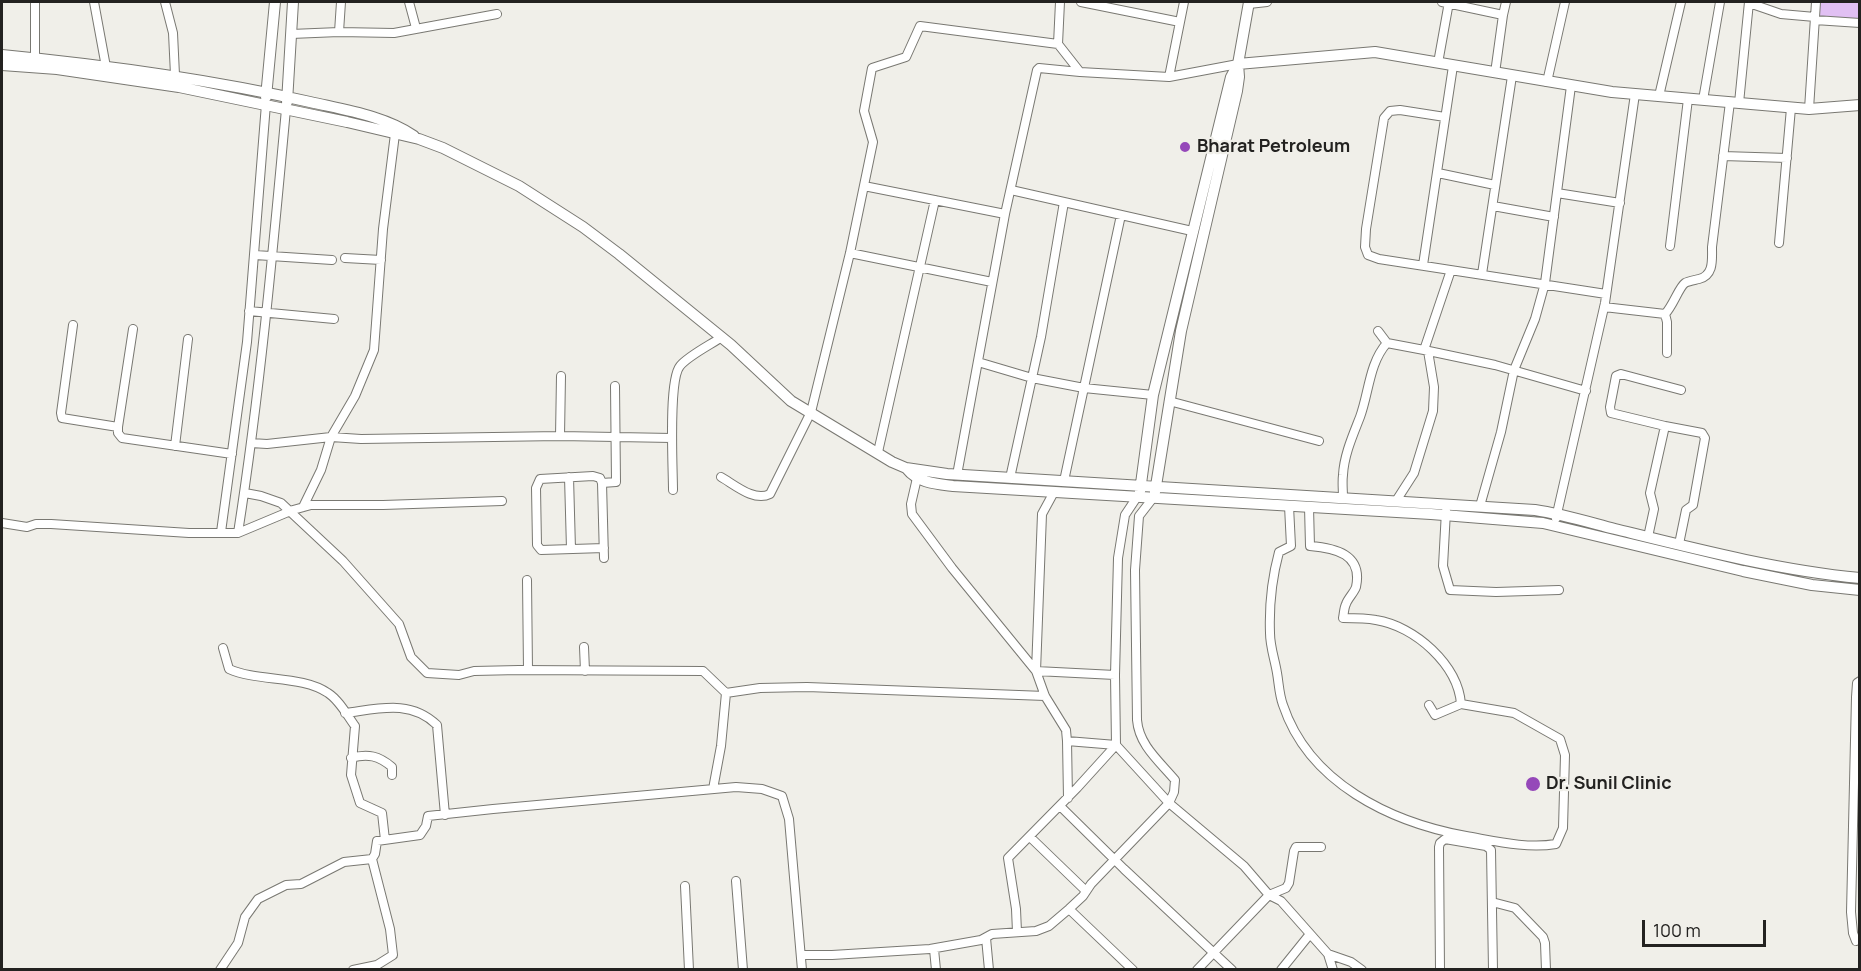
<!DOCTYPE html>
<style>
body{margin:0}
#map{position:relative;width:1861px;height:971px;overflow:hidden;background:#f0efe9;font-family:Manrope,sans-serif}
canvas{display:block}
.frame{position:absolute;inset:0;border:3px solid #232220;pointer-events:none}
.scale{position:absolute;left:1642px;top:920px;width:124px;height:27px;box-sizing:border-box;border:3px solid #232220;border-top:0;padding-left:8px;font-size:18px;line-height:21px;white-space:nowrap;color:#232220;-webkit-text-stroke:4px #f0efe9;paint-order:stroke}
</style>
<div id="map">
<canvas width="1861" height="971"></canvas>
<div class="frame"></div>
<div class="scale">100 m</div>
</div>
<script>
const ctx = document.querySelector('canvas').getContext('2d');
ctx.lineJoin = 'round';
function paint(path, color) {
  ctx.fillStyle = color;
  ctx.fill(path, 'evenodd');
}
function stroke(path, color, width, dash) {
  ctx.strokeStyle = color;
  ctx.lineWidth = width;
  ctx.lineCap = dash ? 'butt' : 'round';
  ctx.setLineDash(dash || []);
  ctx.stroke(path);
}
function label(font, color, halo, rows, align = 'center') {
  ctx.font = font + ' Manrope,sans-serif';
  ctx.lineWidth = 4.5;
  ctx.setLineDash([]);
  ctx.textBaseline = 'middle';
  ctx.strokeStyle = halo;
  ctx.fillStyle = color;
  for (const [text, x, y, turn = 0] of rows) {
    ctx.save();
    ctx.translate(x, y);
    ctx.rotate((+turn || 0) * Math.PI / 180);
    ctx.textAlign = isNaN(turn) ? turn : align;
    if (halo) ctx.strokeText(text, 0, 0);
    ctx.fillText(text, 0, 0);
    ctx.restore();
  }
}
paint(new Path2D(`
 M1819,2H1859V20L1819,18Z`), '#e1c0f3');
const minor = new Path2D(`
 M94,2L106,67
 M165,2L173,33L175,75
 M409,2L416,28
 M1060,2L1058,44L1080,72L1169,77L1238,64
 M1081,2L1180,22
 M1442,2L1503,15L1495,73
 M1749,3L1781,14L1815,17
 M1249,4L1267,2
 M1503,15L1506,2
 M1815,20L1860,23
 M339,32L341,2
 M291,34L339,32L394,33L497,14
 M35,58V2
 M1438,63L1449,2
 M1169,77L1184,2
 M1547,82L1565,2
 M1659,96L1681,2
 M1703,100L1720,2
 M1739,103L1749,2
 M1809,109L1816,2
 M1445,117L1400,110L1390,111L1384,118L1366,229L1365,247L1368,255L1379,259L1606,294
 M1723,156L1787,158
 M1438,173L1495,185
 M864,186L1005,214
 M1011,190L1192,231
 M1557,193L1620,203
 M1493,206L1554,217
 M1779,243L1791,108
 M1670,246L1688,99
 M850,253L992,282
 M255,255L332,260
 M345,258L381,260
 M1423,265L1453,66
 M1451,270L1424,350L1495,365L1586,391
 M1482,274L1512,76
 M1604,307L1665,314C1673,306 1679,287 1685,283C1688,281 1695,280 1699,279C1714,275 1712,260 1712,247L1730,102
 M249,311L334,319
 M1665,314L1667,322V353
 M73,325L61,413L62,418L118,427V433L122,438L232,454
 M1378,331L1387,343L1424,350
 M978,362L1032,378L1084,388L1153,395
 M1169,401L1319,441
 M1665,426L1702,433L1705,438L1693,505L1686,510L1679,544
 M118,427L133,329
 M560,436L561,376
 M251,443L267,444L331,437L361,439L560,436L672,438
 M175,446L188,339
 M878,452L935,200
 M957,475L1005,214L1037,70L1039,68L1080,72
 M569,477L571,549
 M721,477C735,485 754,502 770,494L811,412L850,253L873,142L864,111L872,68L906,57L920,26L1058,44
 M917,478L911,504L912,514L952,568L1036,671L1045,696L1066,730L1067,741
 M1010,478L1041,337L1064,202
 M1064,481L1121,215
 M602,483L600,478L593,476L540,479L536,488L537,545L541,550L604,548
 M673,490C673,468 668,380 680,366C688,356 710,345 722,337
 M1054,492L1042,514L1036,671L1115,675
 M245,493L261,496L281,503L343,561L399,624L411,657L427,673L459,675L474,671L519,670L703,671L726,693
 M1137,497L1125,515L1118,558L1115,675L1116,745L1169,803L1244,866L1269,895L1281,901L1328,954L1333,970
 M1343,498C1343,490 1342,482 1343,475C1344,455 1353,435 1360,417C1369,393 1369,363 1387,343
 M1396,501L1414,473L1433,411L1434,387L1428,351
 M1289,506L1291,546L1279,552C1272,578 1269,606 1270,633C1270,647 1275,660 1277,673C1279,684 1279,694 1283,705C1309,783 1390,822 1466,836C1495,841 1527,849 1556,844L1563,828L1565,755L1560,739L1514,713L1461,704C1458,665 1415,626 1376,620C1366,618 1354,618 1343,618C1344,613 1344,608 1346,604C1348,598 1354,593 1356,587C1363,554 1335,548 1310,546L1309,507
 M1480,506L1501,432L1514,370L1535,319L1545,283L1571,86
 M303,507L321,470L331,437L355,396L374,350L383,229L395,134
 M1446,511L1443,566L1450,590L1496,592L1559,590
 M1556,518L1605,303L1635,94
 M2,523L27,527L36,524H51L189,533H238L293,510L311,505H383L502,501
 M221,532L247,342L266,104
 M238,533C260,392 273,250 286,109
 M1648,537L1654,509L1650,493L1665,426L1611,413L1610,407L1616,376L1621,374L1681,390
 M604,558L602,483L616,482L615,386
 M527,580L528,670
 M584,647L585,671
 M223,648L229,669C258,682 302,675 328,693C339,700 347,715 355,726L351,775L360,803L382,813L385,840
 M726,693L760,688L807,687L1045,696
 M1429,705L1435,715L1461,704
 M345,713C378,709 410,699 437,725L445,815
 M351,758C368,753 379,756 392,767V775
 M713,789L721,746L726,693
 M1068,798L1067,741L1116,745
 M1060,806L1124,869L1232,970
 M1030,837L1086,891
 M372,859L375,854L377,841L420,835L426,826L428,816L493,809L736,787L762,789L782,796L789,819L802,970
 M736,881L743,970
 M685,886L689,970
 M1492,902L1515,908L1543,937L1545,943L1546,970
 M1069,909L1133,970
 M1017,932L1016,909L1008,858L1077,788L1116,745
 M986,938L989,970
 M1856,941L1853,933L1851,912L1856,697L1857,683L1860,681
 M934,949L936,970
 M1328,954L1351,962L1362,970
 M801,955H832L930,949L981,940L992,934L1036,931L1049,926L1069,909L1083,896L1091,884L1169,803L1174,792L1175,780C1159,761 1139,745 1137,720L1135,570L1139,516L1153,498
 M220,970L238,943L245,917L258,899L286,885L301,884L344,862L372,859L390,929L393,955L377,965L353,970
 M1197,970L1269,895L1286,888L1289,883L1294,851L1296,847H1321
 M1281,970L1310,934
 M1440,970L1439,847L1440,843L1445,839L1486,846L1491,850L1493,970`);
const tertiary = new Path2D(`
 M2,55C105,65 208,79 310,102C345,110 385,116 414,136
 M1238,64L1375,52L1612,92L1809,109L1860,105
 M2,65L57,69L179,87L347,122L419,139L443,148L519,186L583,227L619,254L731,345L791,401L892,462L906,468L947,474L1535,510C1562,514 1588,522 1615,529C1696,549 1777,570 1860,578
 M266,97L275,2
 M287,102L293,2
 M907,469C918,483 937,484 953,486L1431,514L1543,523L1743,571L1812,585L1860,590
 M1140,491L1153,395L1231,77L1238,64L1249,2
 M1155,492L1181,331L1237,91L1239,77L1238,64`);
stroke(minor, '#797872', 10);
stroke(tertiary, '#797872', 12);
stroke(minor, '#fff', 8);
stroke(tertiary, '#fff', 10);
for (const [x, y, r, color] of [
 [1185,147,6,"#9548b9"],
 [1533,784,8,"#9548b9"]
]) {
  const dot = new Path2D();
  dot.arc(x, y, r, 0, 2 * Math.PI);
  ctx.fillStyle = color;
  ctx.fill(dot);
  stroke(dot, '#f0efe9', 2);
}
label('bold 18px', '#232220', '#f0efe9', [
 ["Bharat Petroleum",1197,147],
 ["Dr. Sunil Clinic",1546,784]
], 'left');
</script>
